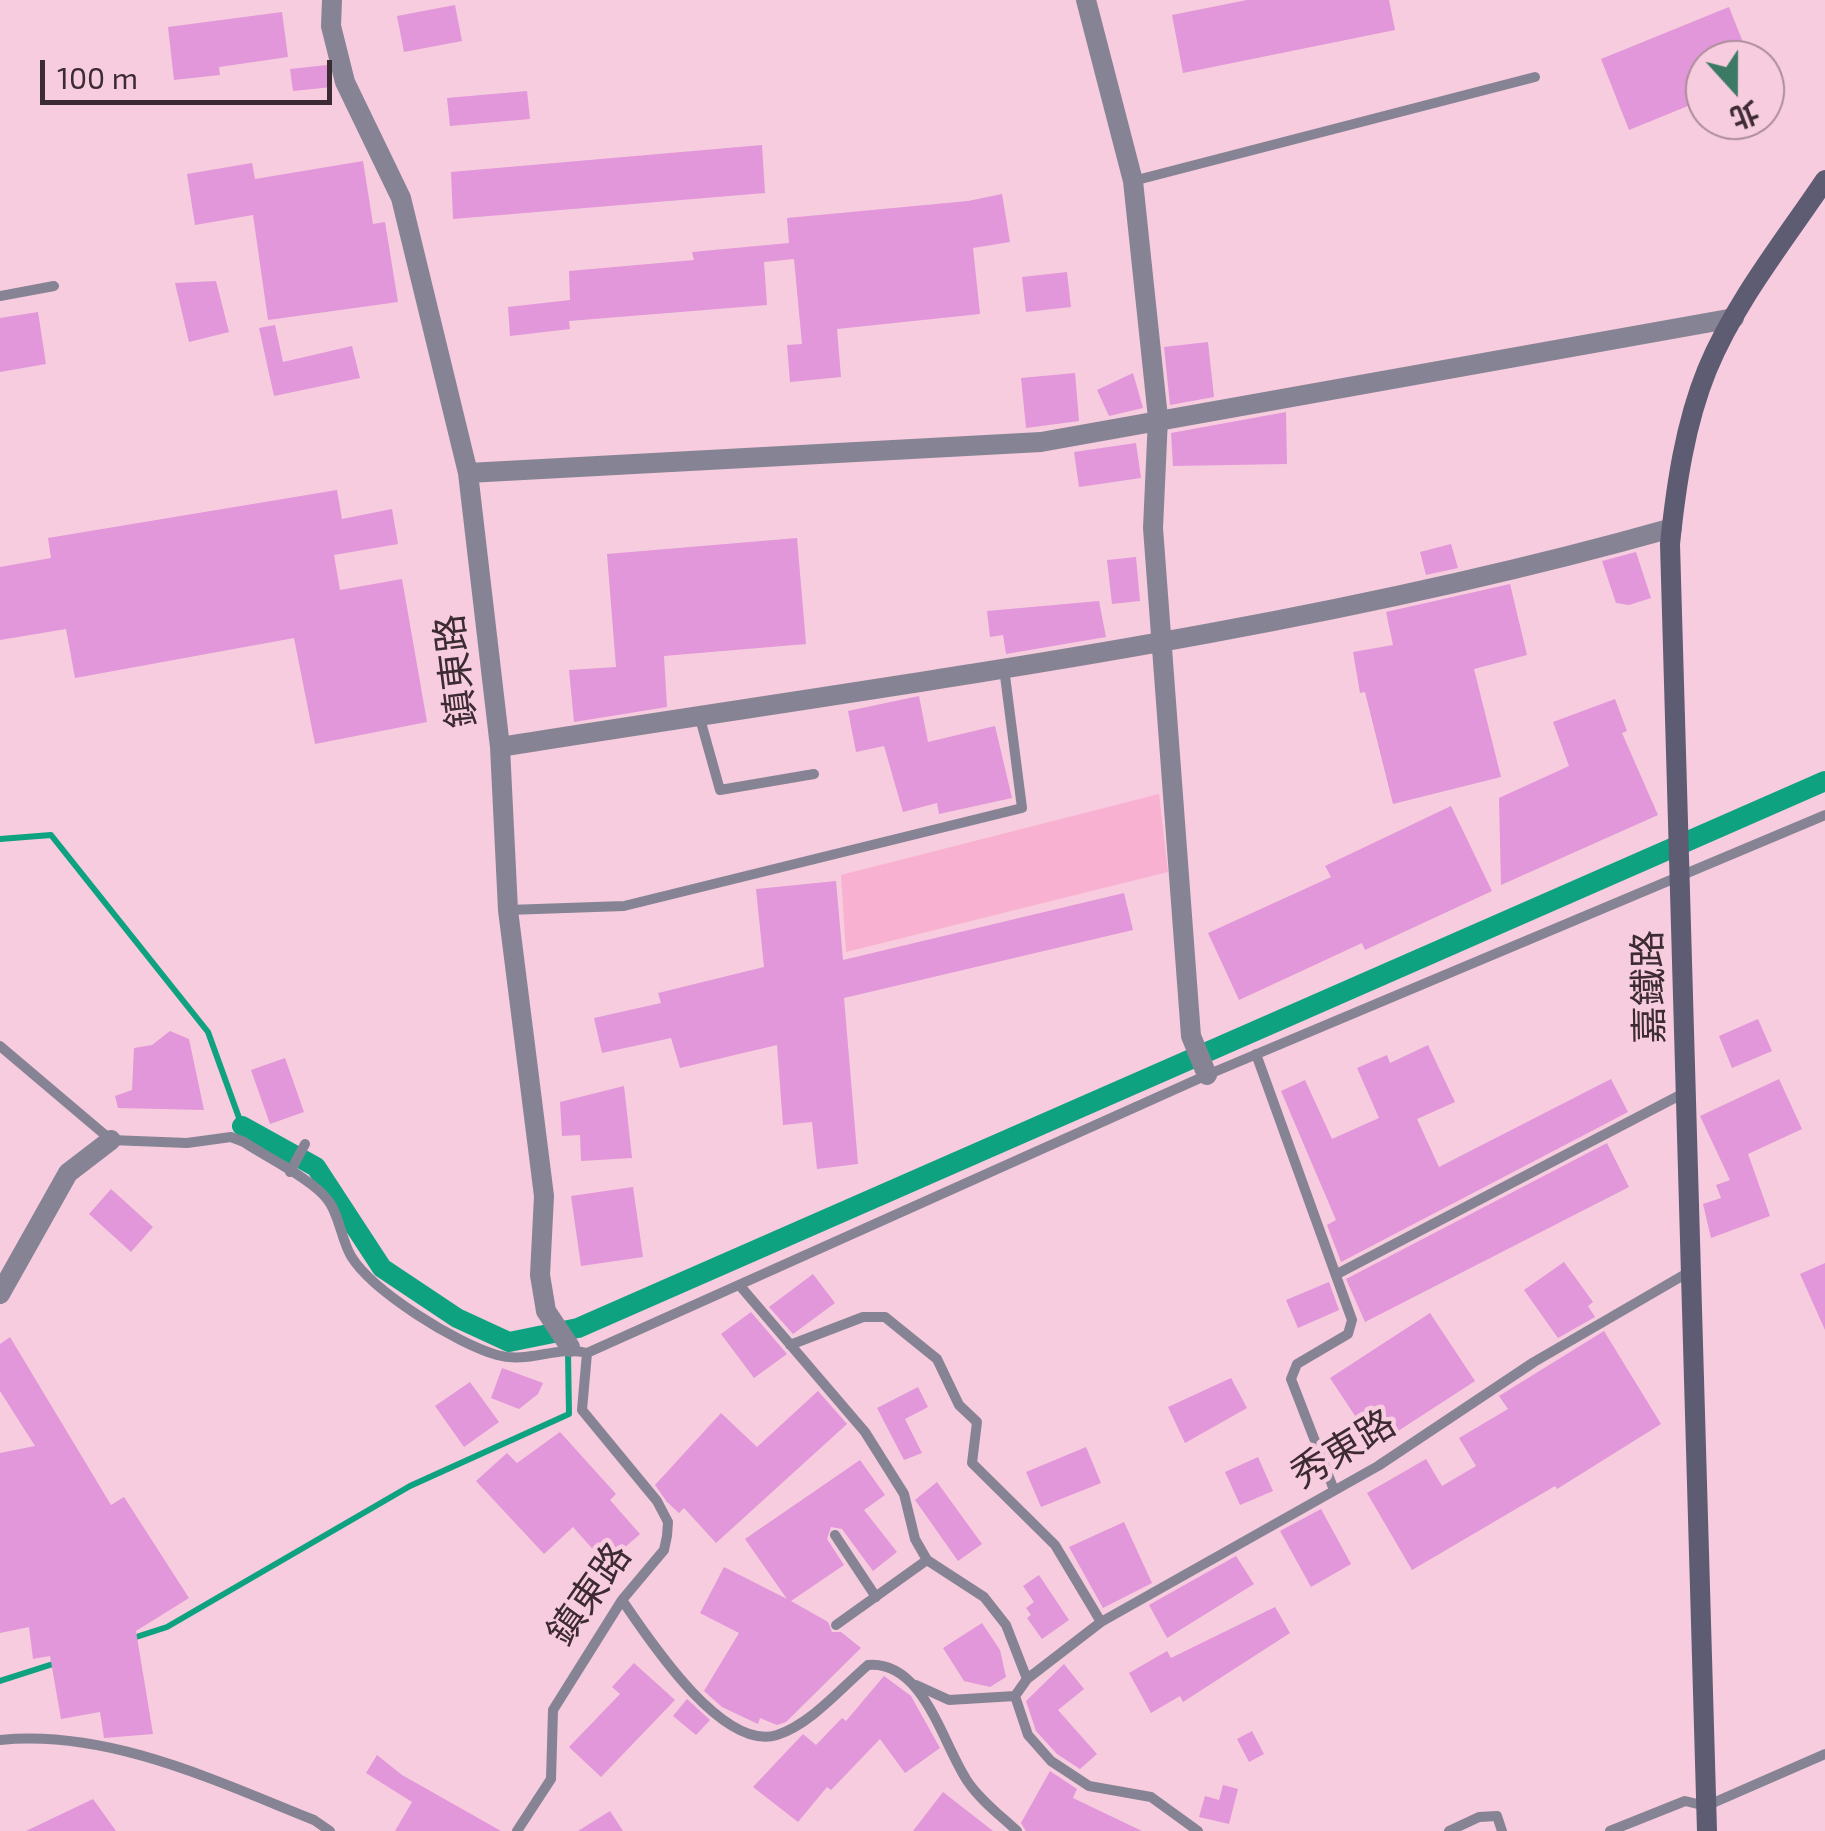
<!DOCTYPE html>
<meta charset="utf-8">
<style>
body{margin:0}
#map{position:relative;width:1825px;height:1831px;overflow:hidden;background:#f7ccde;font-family:"Exo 2","Noto Sans TC",sans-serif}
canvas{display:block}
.north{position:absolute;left:1685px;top:40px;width:100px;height:100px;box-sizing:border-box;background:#f7ccde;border:2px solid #ac8c99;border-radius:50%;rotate:159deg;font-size:28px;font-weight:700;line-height:40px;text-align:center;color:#3c2b32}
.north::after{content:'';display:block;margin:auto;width:35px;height:45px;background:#3c7a66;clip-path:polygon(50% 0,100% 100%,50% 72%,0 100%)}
.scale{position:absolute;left:40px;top:60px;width:292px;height:45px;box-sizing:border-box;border:5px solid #3c2b32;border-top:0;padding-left:12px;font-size:30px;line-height:35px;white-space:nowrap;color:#3c2b32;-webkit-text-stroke:8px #f7ccde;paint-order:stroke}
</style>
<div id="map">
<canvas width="1825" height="1831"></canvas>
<div class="north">北</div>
<div class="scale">100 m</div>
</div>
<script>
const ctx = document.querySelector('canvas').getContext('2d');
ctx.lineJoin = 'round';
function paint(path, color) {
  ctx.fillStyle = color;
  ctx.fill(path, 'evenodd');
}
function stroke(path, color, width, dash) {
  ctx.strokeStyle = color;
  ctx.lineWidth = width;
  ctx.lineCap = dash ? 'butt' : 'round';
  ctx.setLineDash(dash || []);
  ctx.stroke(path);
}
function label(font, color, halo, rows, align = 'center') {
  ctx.font = font + ' "Exo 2","Noto Sans TC",sans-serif';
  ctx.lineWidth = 9;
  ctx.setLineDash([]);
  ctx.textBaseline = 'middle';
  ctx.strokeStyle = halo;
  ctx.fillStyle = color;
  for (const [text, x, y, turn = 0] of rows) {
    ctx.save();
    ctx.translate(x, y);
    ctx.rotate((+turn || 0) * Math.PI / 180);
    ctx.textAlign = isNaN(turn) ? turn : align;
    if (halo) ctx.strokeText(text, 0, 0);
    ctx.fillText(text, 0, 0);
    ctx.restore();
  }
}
paint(new Path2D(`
 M1159,794L1168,872L846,952L841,875Z`), '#f9b1d2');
stroke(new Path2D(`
 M0,839L51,835L208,1032L242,1126
 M130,1639L167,1627L410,1486L569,1414L568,1352
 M0,1681L56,1663`), '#0fa281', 6);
stroke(new Path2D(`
 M242,1126L316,1167L382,1268L457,1318L509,1342L578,1328L1825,781`), '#0fa281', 20);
paint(new Path2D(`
 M1247,0H1389L1395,30L1183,73L1172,15Z
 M455,5L462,41L404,52L397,16Z
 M1729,7L1750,60H1705V99L1629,130L1601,59Z
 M282,12L288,57L219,67L220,75L174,80L168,27Z
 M327,65L332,87L293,91L290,69Z
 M527,91L530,119L450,126L447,98Z
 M762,145L765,193L453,219L451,172Z
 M363,161L373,224L385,222L398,302L268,320L253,215L195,225L187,174L252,163L255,179Z
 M1002,194L1010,242L973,248L980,314L837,329L841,377L790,382L787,345L802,344L794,259L764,262L767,305L569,321L570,329L510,336L508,307L570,300L569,271L694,260L692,252L789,243L787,218L968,201Z
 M1067,272L1071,307L1026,312L1022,277Z
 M216,281L229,332L189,342L175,283Z
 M38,312L46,364L0,372V318Z
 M275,325L283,362L352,346L360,378L274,396L259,328Z
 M1208,342L1214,397L1170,405L1164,347Z
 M1075,373L1079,421L1026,428L1021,378Z
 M1133,373L1143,408L1109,416L1097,390Z
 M1286,412L1287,464L1173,466L1171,433Z
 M1136,443L1141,478L1079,487L1074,452Z
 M337,490L342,519L392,509L398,544L334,555L340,590L402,579L427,722L315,744L294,638L75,678L66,629L0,640V567L51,558L48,538Z
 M797,538L806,644L664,656L667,707L574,722L569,670L616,667L607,554Z
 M1451,544L1458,568L1426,575L1420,552Z
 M1636,552L1651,598L1629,605L1616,603L1602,561Z
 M1136,557L1140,601L1112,604L1107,560Z
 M1510,584L1527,655L1474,669L1501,777L1393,804L1365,692L1360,693L1353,652L1393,645L1386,612Z
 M1099,601L1106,637L1006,654L1003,635L990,637L987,611Z
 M919,696L928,742L995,726L1012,798L939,814L937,803L903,812L884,746L856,752L848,711Z
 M1615,699L1627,731L1622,733L1658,815L1501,885L1499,798L1569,766L1553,722Z
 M1451,806L1492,891L1365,950L1362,943L1239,1000L1208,933L1331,877L1325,866Z
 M836,881L843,960L1124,893L1133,930L844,998L858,1164L817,1169L812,1122L783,1125L777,1045L680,1068L671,1038L602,1053L594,1018L661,1003L658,993L764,967L756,889Z
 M1758,1019L1772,1051L1732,1068L1719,1036Z
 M170,1031L189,1039L204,1110L118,1108L115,1096L132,1090L134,1048L152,1045Z
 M1428,1045L1455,1102L1417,1119L1439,1167L1611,1079L1628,1112L1341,1262L1327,1225L1336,1220L1281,1091L1305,1080L1332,1139L1379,1118L1357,1068L1387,1055L1390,1063Z
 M285,1058L304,1112L270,1124L251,1070Z
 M1779,1079L1802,1129L1748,1154L1770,1216L1711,1238L1703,1204L1721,1198L1716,1185L1730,1180L1700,1116Z
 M624,1086L632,1158L581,1161L580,1135L562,1136L560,1102Z
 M1607,1143L1629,1187L1365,1322L1346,1279Z
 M633,1187L643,1257L581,1266L571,1196Z
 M111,1189L153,1227L131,1252L89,1214Z
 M1564,1262L1593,1302L1588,1306L1595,1317L1558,1338L1524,1290Z
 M1825,1263V1330L1800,1274Z
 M813,1274L835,1303L793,1334L769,1307Z
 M1329,1282L1339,1310L1298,1328L1286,1300Z
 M751,1312L787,1354L754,1378L721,1334Z
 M1430,1313L1475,1381L1375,1446L1330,1378Z
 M1604,1331L1661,1424L1557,1489L1555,1486L1412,1570L1367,1493L1426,1459L1442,1486L1476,1466L1459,1438L1508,1409L1499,1396Z
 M10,1337L111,1505L124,1497L189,1598L136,1631L153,1734L104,1738L100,1712L61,1719L50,1656L33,1659L29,1627L0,1633V1453L35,1446L0,1391V1344Z
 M502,1368L543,1383L538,1394L519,1409L491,1398Z
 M1231,1378L1247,1408L1185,1443L1168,1407Z
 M470,1382L499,1422L464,1447L435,1406Z
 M918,1387L928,1407L905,1419L922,1453L904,1460L877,1408Z
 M818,1391L847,1424L716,1543L684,1508L679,1513L667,1502L655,1485L721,1413L757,1447Z
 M560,1432L616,1494L610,1500L640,1534L606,1564L573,1527L544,1554L476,1481L507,1453L517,1463Z
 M1086,1447L1101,1483L1041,1507L1026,1472Z
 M1258,1457L1273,1491L1240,1505L1225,1472Z
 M860,1460L885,1495L864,1510L897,1552L873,1571L842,1529L831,1527L827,1539L844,1565L791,1601L828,1622L832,1632H841L861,1648L786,1722L777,1725L760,1718L758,1724L722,1707L704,1691L739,1633L700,1613L724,1567L787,1599L745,1539Z
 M937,1482L982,1544L958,1561L915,1500Z
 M1321,1509L1351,1564L1311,1587L1280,1531Z
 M1124,1522L1152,1583L1103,1608L1069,1547Z
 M1236,1556L1254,1584L1167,1638L1149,1605Z
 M1039,1575L1069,1620L1042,1639L1027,1618L1031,1615L1026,1608L1034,1602L1023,1586Z
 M1275,1607L1290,1633L1183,1702L1180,1696L1151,1713L1129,1673L1167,1651L1171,1658Z
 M982,1623L1000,1650L1006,1677L990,1687L964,1681L943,1648Z
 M634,1663L675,1700L601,1777L569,1747L620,1694L612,1687Z
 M1064,1664L1084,1689L1058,1710L1097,1754L1080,1769L1057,1754L1036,1731L1026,1701Z
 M884,1676L911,1696L940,1748L905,1773L880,1739L831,1790L827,1787L798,1822L753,1787L803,1734L816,1745L842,1718L846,1721Z
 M687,1699L710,1720L696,1735L673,1716Z
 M1252,1731L1264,1754L1249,1762L1237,1739Z
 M377,1755L402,1775L501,1831H395L412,1802L366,1773Z
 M1050,1771L1077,1789L1073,1798L1142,1831H1026L1021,1823Z
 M1223,1785L1238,1789L1229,1824L1199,1817L1205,1796L1219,1800Z
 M943,1792L993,1831H913Z
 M93,1799L116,1831H26Z
 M610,1811L623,1831H578Z`), '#e197d9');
stroke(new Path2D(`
 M1133,181L1535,77
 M0,296L54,286
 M699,715L720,790L814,774
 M508,910L624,906L1022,808L1004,668
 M0,1046L111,1140L187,1143L231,1137L244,1142C266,1157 312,1179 327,1199C339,1213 341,1239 351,1256C372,1291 457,1344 497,1355C528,1364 557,1345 587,1353L1207,1075L1825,815
 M1256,1054L1352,1320L1348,1334L1297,1364L1291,1379L1334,1490
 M290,1172L305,1144
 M1337,1274L1686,1092
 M741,1287L865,1432L904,1494L915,1539L927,1560L984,1597L1006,1625L1027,1679L1015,1696L1028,1735L1051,1761L1089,1786L1151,1797L1198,1831
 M790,1345L863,1317H885L937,1359L959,1405L977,1422L972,1463L1055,1545L1101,1622
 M835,1535L876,1597
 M622,1600C648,1638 722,1752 777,1735C811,1724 841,1688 868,1665C924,1660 943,1746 968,1782C981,1801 1001,1816 1017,1831
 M836,1625L927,1560
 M1027,1679L1101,1622L1378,1466L1534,1362L1689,1272
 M916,1685L949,1700L1015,1696
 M0,1740C108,1729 216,1781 314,1820L330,1831
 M517,1831L551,1779L553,1710L622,1600L664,1550L667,1536L668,1522L657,1501L582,1410L587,1353
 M1449,1831L1479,1817L1497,1816L1502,1831
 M1610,1831L1685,1801L1706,1806L1825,1754`), '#868494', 10);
stroke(new Path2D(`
 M332,0L331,26L345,82L401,198L468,473L500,747L508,910L544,1196L540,1275L546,1311L570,1347
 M1086,0L1133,181L1158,418L1153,528L1191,1036L1207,1075
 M468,473L1041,442L1734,318
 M500,747C892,684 1290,636 1672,528
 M0,1294L68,1173L111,1140`), '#868494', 20);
stroke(new Path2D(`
 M1707,1831L1670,544C1676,486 1685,424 1707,370C1735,302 1784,241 1825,180`), '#5e5c72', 20);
label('38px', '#3c2b32', '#f7ccde', [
 ["鎮東路",456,671,-97],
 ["嘉鐵路",1649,987,-91],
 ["秀東路",1343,1449,-31],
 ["鎮東路",589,1594,-55]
]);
</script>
